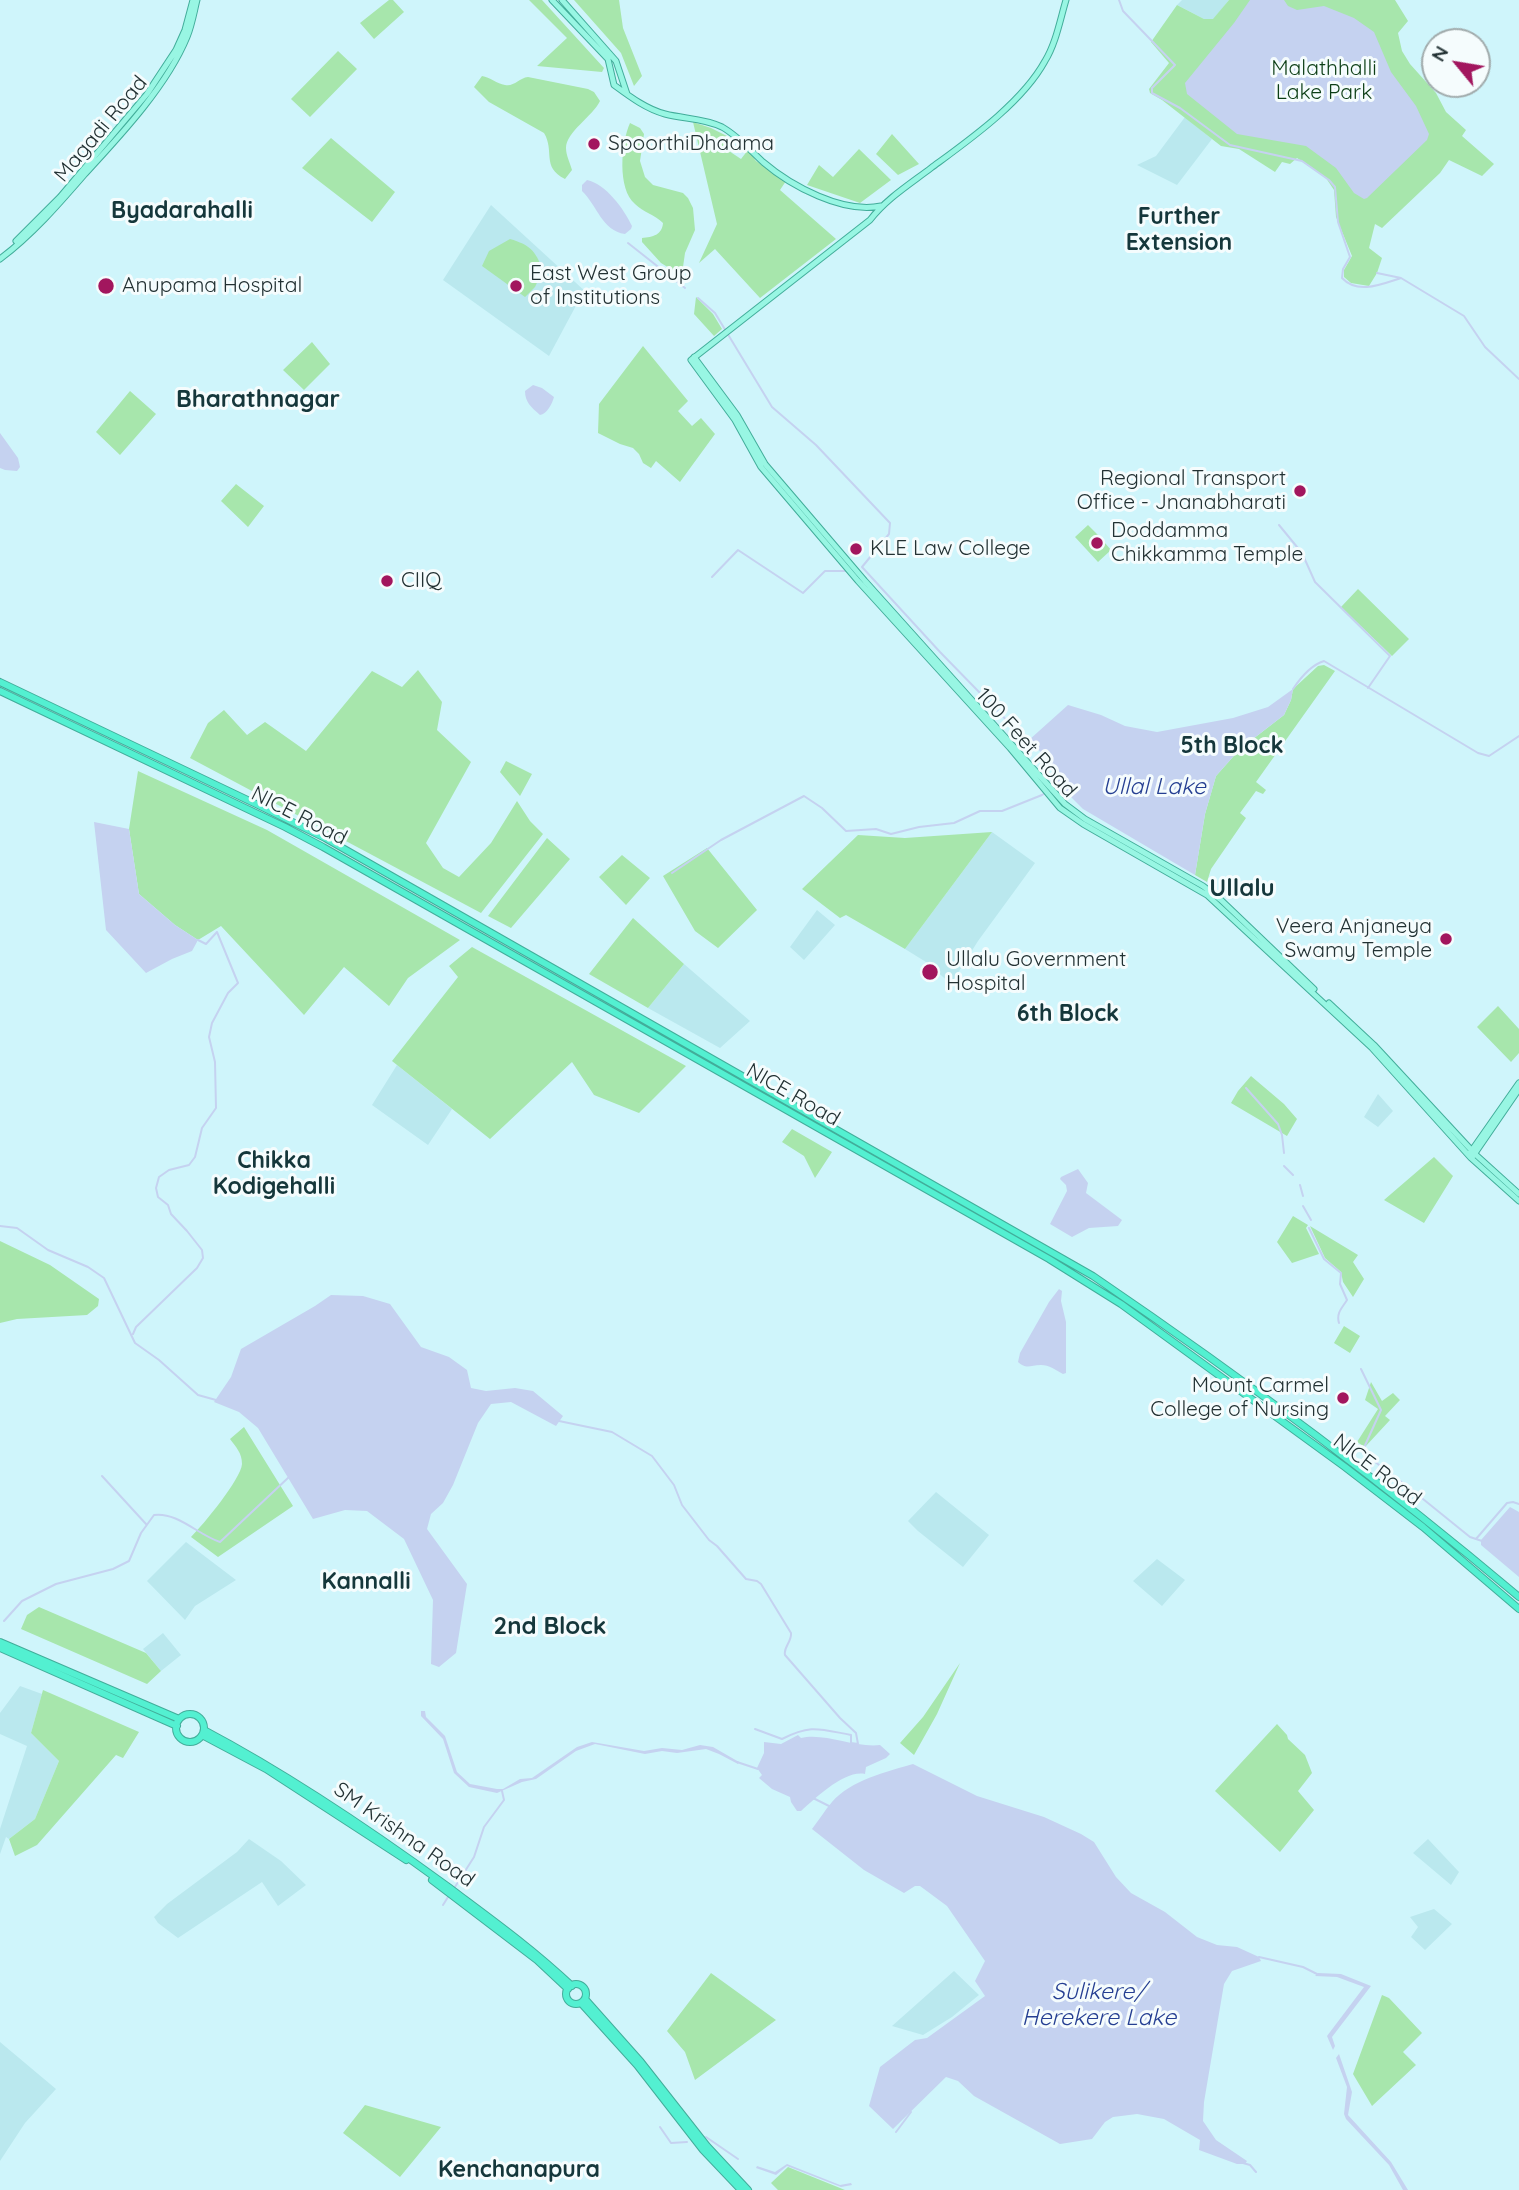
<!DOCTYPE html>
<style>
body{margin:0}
#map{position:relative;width:1519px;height:2190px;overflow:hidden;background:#cff5fb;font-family:Quicksand,sans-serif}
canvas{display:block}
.north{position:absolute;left:1421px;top:28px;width:70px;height:70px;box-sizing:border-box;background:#f5fcfd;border:2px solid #a1abac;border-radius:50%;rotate:300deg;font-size:19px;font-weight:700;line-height:28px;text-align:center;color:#223133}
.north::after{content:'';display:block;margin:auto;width:24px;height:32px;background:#a2165e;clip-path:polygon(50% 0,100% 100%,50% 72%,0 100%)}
</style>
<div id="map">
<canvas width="1519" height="2190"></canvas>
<div class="north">N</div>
</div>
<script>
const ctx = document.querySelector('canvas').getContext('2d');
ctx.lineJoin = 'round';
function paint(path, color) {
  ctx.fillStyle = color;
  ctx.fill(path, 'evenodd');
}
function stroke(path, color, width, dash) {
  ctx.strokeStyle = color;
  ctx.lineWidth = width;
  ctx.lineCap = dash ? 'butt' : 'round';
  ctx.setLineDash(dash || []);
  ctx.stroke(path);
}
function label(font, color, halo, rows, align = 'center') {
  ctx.font = font + ' Quicksand,sans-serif';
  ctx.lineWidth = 6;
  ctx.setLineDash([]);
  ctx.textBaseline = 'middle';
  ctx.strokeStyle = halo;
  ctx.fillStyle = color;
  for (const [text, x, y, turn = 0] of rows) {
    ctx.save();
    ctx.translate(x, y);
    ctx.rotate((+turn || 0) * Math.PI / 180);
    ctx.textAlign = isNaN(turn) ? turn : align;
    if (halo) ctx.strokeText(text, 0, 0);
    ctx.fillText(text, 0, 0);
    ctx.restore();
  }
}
paint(new Path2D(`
 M1182,0H1229L1214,19H1204L1177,5Z
 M1185,117L1212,139L1177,185L1137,165L1156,156Z
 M491,205L587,293L579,300L549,356L443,280Z
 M992,832L1035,863L978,941L951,984L926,962L905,949Z
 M817,910L835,925L804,960L790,947Z
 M684,964L750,1021L720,1048L648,1008Z
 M397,1065L452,1109L428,1145L372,1105Z
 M1378,1094L1393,1111L1378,1127L1364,1117Z
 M936,1492L989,1535L963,1567L918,1531L908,1521Z
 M186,1542L236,1580L195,1606L185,1620L147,1581Z
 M1157,1559L1185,1580L1162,1606L1133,1581Z
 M163,1633L181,1655L161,1671L143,1649Z
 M20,1686L42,1694L31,1733L59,1761L35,1819L9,1839L6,1837L0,1854V1829L27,1746L0,1734V1713Z
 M249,1839L281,1861L306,1885L278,1906L262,1882L178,1938L158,1923L154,1917L167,1904L237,1852Z
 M1428,1839L1459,1872L1451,1885L1413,1853Z
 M1434,1909L1452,1924L1425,1950L1411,1937L1418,1927L1410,1917Z
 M954,1971L979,1995L952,2017L923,2035L892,2026Z
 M0,2042L56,2089L25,2123L0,2161Z`), '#bae8ee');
paint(new Path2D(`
 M389,0H393L404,12L374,39L360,23Z
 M529,0H542L604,68L602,72L537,66L567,38Z
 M574,0H619L623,28L642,76L634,86L621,53Z
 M1229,0H1395L1408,21L1398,33L1402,51L1410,64L1436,93L1446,112L1466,130L1462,136L1494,164L1482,176L1449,160L1440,173L1382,228L1375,224L1369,248L1382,258L1377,273L1369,286L1351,283L1344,277V270L1352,256L1336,217L1334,190L1326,178L1297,158L1290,164L1282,162L1275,172L1239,149L1221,146L1162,100L1150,93L1149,89L1169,63L1151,42L1177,5L1204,19H1213Z
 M338,51L357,69L310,117L291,99Z
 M482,76C490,77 497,84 505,85C514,87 519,78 528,77L588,89L594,92L600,101C593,116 566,132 566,148C566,155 570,163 572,170L565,179C541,167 555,151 544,133L489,102L474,87Z
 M693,122L711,128L731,138L726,149L741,159L748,150L756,161L786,181L780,190L836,239L760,298L715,249L699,263L717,224Z
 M630,123L640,128L644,134L640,161L645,177L653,185L683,193L688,198L693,208L695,230L685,253L682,274H679L661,263L642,242V238C653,237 662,235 663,223C655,215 643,212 635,204C617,189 621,143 630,123Z
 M892,134L919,164L898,175L876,154Z
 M331,138L395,192L372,222L302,168Z
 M859,149L891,180L860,203L807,185L819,165L833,177Z
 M510,239C530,245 535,250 543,270L535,287L525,297L482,266L489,251Z
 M696,297L713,314L722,329L714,336L694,314Z
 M312,342L330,364L304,390L283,370Z
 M643,346L688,401L678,411L692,426L701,418L715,434L680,482L656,461L651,468L643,463L639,454L633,448L620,444L598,433L599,404Z
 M130,391L156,414L120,455L96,432Z
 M236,484L264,506L248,527L221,501Z
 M1088,525L1098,535L1090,543L1097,550L1105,543L1111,550L1098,562L1075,537Z
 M1358,589L1409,639L1392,656L1341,607Z
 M1324,665L1335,671L1256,782L1266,790L1263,794L1256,791L1240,813L1246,818L1211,869L1207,882L1195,875L1205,814L1216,776L1240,749L1284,715L1291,700L1293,689L1318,666Z
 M418,670L442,702L437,730L471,762L426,843L443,868L459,877L491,843L517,801L530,821L543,834L481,913L190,758L208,723L224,710L247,735L265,722L306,751L372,671L402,687Z
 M506,761L532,774L520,796L500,772Z
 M138,771L267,830L460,940L408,978L389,1006L344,967L304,1015L221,926L198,940L175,925L139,894L129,829Z
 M992,832L905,949L846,915L840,918L802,889L858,835L905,838Z
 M547,838L570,859L511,928L488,916Z
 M707,848L757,910L718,948L695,931L663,876Z
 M622,855L650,878L626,905L599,877Z
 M633,918L684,964L648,1008L589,974Z
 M472,947L686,1066L639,1113L594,1095L572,1062L490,1139L392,1061L458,977L449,966Z
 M1498,1006L1519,1029V1053L1511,1062L1477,1027Z
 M1251,1076L1284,1104L1297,1119L1287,1136L1231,1103L1238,1091Z
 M792,1129L832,1152L815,1178L804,1156L782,1142Z
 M1434,1157L1453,1176L1424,1223L1384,1200Z
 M1293,1216L1308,1225L1306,1228L1319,1254L1292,1263L1277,1242Z
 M1310,1226L1358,1255L1353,1262L1364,1279L1353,1297L1343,1282L1341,1272L1325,1258Z
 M0,1241L50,1265L99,1299L98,1306L87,1315L17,1319L0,1323Z
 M1344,1326L1360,1336L1350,1353L1334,1343Z
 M1371,1382L1382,1401L1393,1393L1400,1400L1385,1416L1390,1420L1365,1447L1357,1442L1378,1409L1365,1400Z
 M244,1427L293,1506L218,1557L191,1537C203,1525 241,1479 242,1464C242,1453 236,1447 230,1439Z
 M39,1607L146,1653L161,1671L147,1684L21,1629L27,1615Z
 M960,1663L937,1714L914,1755L900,1743L923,1717Z
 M43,1690L139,1732L123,1758L116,1755L37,1845L15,1856L9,1839L35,1819L59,1761L31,1733Z
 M1277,1724L1287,1735L1288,1739L1305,1755L1312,1773L1298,1791L1314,1810L1280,1852L1215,1791Z
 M711,1973L776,2020L695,2080L685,2052L667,2031Z
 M1382,1995L1389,1998L1422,2033L1403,2052L1416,2065L1372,2106L1353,2074Z
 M365,2105L441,2127L400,2177L343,2133Z
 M788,2167L845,2190H778L771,2183Z`), '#a7e6ac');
paint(new Path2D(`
 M1250,0H1284L1288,6L1297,10L1324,6L1354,18L1374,32L1391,72L1416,106L1429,134L1427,140L1367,198L1364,199L1354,193L1336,168L1306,146L1237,134L1187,94L1185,83L1234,23Z
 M587,180C606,184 624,209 632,226L631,229L625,234C602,231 597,205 582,191V185Z
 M533,385L542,388L554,397C552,404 547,414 540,415C531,407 525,402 525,391Z
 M0,433L18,458L20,467L17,471L5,470L0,468Z
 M1293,689L1291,700L1284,715L1240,749L1216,776L1205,814L1195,875L1083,809L1057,783L1058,770L1029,740L1068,705L1101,715L1125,726L1157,732L1233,718L1268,707Z
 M94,822L129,829L139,894L175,925L198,940L192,951L172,959L146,973L106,930Z
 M1078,1169L1088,1183L1086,1193L1122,1220L1118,1226L1089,1228L1072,1237L1050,1224L1067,1191L1066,1185L1060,1179L1061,1177Z
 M1059,1289L1062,1291L1061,1301L1066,1322V1373L1063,1374C1056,1370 1049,1365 1041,1365C1030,1365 1027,1370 1018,1362L1020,1353L1049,1302Z
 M331,1295L363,1296L390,1304L421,1347L449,1357L467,1370L471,1388L486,1391L515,1388L533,1391L563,1416L556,1426L511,1402L491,1404L478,1423L453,1485L443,1503L431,1514L427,1529L467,1584L456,1653L439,1667L431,1664L433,1600L404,1539L367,1511L345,1510L313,1519L258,1428L239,1412L214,1402L231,1377L241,1349L315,1306Z
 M1510,1507L1519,1512V1577L1481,1545V1540Z
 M421,1711H425L426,1717L445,1736L457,1772L470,1784L497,1789H503L520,1779L532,1778L577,1747L592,1742L644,1751L662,1748L682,1750L700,1745L713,1747L739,1762L738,1764L719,1754L706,1749L677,1753L662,1751L645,1754L595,1744L576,1751L536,1779L522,1782L497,1793L469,1787L454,1773L443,1739L421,1716Z
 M798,1735L801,1738C824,1732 854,1748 880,1745L890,1754L886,1758L866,1767L865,1774C844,1770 816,1798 801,1811H797L791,1802L790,1797L772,1789L759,1778L762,1775L757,1768L764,1753V1742L781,1744Z
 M913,1764L977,1796L1044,1817L1081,1834L1094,1842L1116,1877L1131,1893L1165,1912L1197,1937L1217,1945L1237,1947L1259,1957L1261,1961L1232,1971L1224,1984L1204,2102L1203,2121L1216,2140L1247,2161L1245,2164H1237L1199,2150L1200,2140L1164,2119L1137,2114L1113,2117L1105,2122L1092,2139L1060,2144L974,2096L958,2081L946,2077L893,2129L869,2106L880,2067L915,2040L927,2038L985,1996L975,1981L985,1961L947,1906L920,1886H915L904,1893L864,1870L812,1829C819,1820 825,1810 832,1802C851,1780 886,1772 913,1764Z
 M1318,1973L1341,1974L1371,1986L1332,2037L1335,2046L1333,2050L1327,2036L1364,1987L1337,1977L1315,1976Z
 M1339,2054L1352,2092L1348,2115L1391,2162L1408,2190H1403L1389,2165L1346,2119L1344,2114L1347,2087L1336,2058Z
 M787,2164L840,2185L851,2183L852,2185L841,2187L787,2166L776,2175L756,2168L757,2166L775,2172Z`), '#c5d2f0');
stroke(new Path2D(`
 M1119,0L1123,11L1175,65L1152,88V93L1180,108L1230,145L1302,161L1329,180L1335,187L1338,222L1350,257L1343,269L1342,278C1358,295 1382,284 1401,278
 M628,243L685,288
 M1377,273L1401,278L1464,316L1485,347L1519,379
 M698,298L715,313L772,407L816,445L890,523L889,534L862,567L940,652L1020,734
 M1279,525L1302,553L1315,582L1390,656L1368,688
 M712,577L738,550L803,593L825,571H848
 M1293,689C1301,677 1311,665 1324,661L1478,753L1489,756L1519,736
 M672,873L721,840L804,796L822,808L846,831L876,829L891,834L919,827L954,823L980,811H1002L1042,795L1051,789
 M1246,1088L1278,1124L1282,1135L1284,1153
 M1284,1166L1293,1175
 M1300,1185L1303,1196
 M1303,1206L1311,1220
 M0,1226L17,1228L48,1250L88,1267L104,1278L135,1343L159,1360L198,1395L216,1400
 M1309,1228L1324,1259L1341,1273L1340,1284L1347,1300C1342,1308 1336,1313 1339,1323
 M133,1334L136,1327L197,1268L203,1258L202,1250L187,1231L171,1214L168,1205L158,1197L156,1188L159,1177L169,1170L189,1165L195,1157L202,1128L216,1108L215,1062L209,1037L212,1023L228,993L238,983L217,932L206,944L198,940
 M1361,1369L1381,1410L1362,1452L1420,1496
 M559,1421L612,1432L652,1456L674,1485L682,1505L709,1540L717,1546L746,1579L757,1581L761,1584L791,1633C792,1642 783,1647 785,1655L840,1718L856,1733L858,1744L851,1743V1735C819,1729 811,1724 782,1739L755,1729
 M102,1476L146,1524
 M1423,1499L1470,1537L1482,1541
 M1476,1539L1507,1503L1513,1502L1519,1504
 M4,1621L22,1601L56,1584L113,1569L129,1561L141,1533L154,1515C178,1512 198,1535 220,1542L289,1477
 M737,1762L758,1769
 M813,1798L829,1806
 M453,1890L474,1857L484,1827L504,1800L502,1791
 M443,1905L448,1897
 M1259,1957L1303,1967L1317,1974
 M660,2127L671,2143L687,2142
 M896,2132L911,2112
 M706,2137L738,2159
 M1243,2163L1250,2165L1256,2172`), '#c5d2f0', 2);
const major = new Path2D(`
 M552,0L608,59L614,85C629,96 646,109 665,114C684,119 704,118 722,127C738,136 750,150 763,162C791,186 843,214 881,206
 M562,0L616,61L627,94
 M1066,0C1060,20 1056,43 1045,61C1022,103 969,140 931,168C910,184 886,199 870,220L691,360L735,420L761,467L858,581L1010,748L1060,808L1083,824L1207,895L1372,1048L1471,1158L1519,1201
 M16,241L60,197L147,94L176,50L185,30L193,0
 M0,259C32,235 58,205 84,175C120,136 167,86 187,37C192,25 194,12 197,0
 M694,357L737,415L765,464L865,581L1065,804L1085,819L1203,886L1221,900L1314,989
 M1329,1003L1374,1045L1475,1154L1519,1194
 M1470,1153L1519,1083
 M1473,1156L1519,1089`);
const highway = new Path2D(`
 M0,682L256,804L325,838L1093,1276C1240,1376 1383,1482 1519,1597
 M0,691L285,827L323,847L1049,1259L1121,1304L1345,1467L1423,1527L1519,1609
 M0,1642L179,1719
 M0,1648L177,1726
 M176 1728a14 14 0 1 1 28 0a14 14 0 1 1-28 0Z
 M204,1730C289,1775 369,1829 447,1886C490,1918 533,1949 572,1986
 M202,1735L266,1769L406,1860
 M432,1880L537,1960L568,1989
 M566 1994a10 10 0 1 1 20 0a10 10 0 1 1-20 0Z
 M585,1999L641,2062L707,2146L748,2190
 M581,2003L637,2065L703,2150L741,2190`);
stroke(major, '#42ad9a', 7);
stroke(highway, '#42ad9a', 8);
stroke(major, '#98f6e3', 5);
stroke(highway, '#53f0d1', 6);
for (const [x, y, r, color] of [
 [594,144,7,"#a2165e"],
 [106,286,9,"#a2165e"],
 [516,286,7,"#a2165e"],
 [1300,491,7,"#a2165e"],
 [1097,543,7,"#a2165e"],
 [856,549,7,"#a2165e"],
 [387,581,7,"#a2165e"],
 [1446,939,7,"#a2165e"],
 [930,972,9,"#a2165e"],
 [1343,1398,7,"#a2165e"]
]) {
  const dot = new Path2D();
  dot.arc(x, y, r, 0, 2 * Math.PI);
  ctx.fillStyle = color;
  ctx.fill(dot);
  stroke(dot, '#f5fcfd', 2.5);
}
label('21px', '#0c3e16', '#f5fcfd', [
 ["Malathhalli",1324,69],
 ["Lake Park",1324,93]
]);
label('21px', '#223133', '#f5fcfd', [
 ["Magadi Road",101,129,-50],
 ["100 Feet Road",1026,743,48],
 ["NICE Road",299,816,27],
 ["NICE Road",793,1095,30],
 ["NICE Road",1377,1470,37],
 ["SM Krishna Road",404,1835,35]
]);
label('21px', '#223133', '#f5fcfd', [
 ["SpoorthiDhaama",608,144],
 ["East West Group",530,274],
 ["of Institutions",530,298],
 ["Anupama Hospital",122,286],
 ["Regional Transport",1286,479,"right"],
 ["Office - Jnanabharati",1286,503,"right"],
 ["Doddamma",1111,531],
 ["Chikkamma Temple",1111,555],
 ["KLE Law College",870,549],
 ["CIIQ",401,581],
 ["Veera Anjaneya",1432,927,"right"],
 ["Swamy Temple",1432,951,"right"],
 ["Ullalu Government",946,960],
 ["Hospital",946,984],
 ["Mount Carmel",1329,1386,"right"],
 ["College of Nursing",1329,1410,"right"]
], 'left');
label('bold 23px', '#15373b', '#f5fcfd', [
 ["Byadarahalli",182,211],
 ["Further",1179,217],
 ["Extension",1179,243],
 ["5th Block",1232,746],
 ["6th Block",1068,1014],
 ["Chikka",274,1161],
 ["Kodigehalli",274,1187],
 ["Kannalli",366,1582],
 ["Kenchanapura",519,2170]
]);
label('italic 23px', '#253f92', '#f5fcfd', [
 ["Ullal Lake",1154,787],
 ["Sulikere/",1099,1992],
 ["Herekere Lake",1099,2018]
]);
label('bold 24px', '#15373b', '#f5fcfd', [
 ["Bharathnagar",258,400],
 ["Ullalu",1242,889],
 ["2nd Block",550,1627]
]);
</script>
